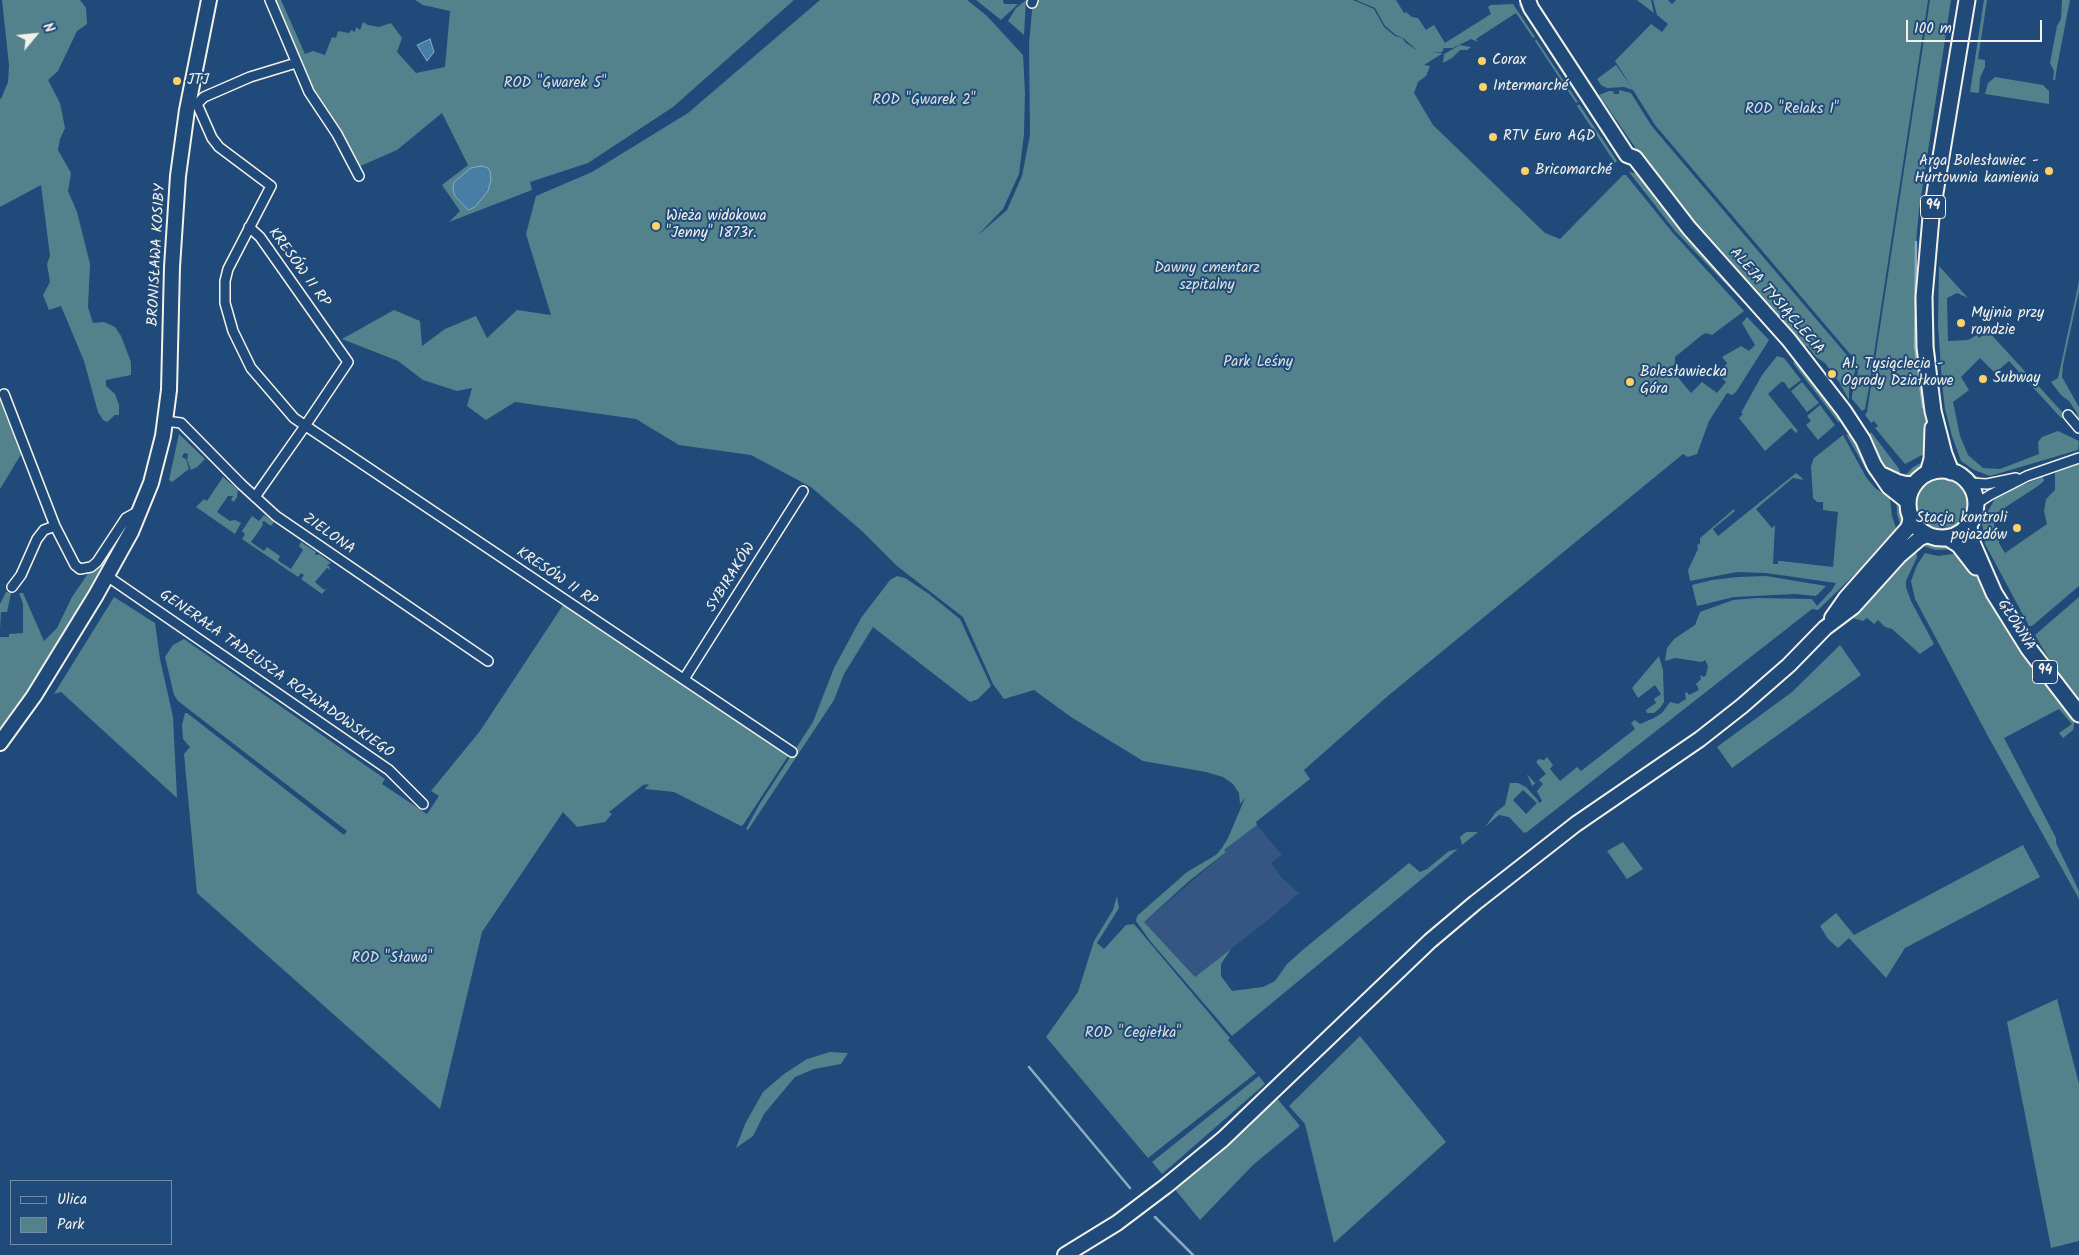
<!DOCTYPE html>
<meta charset="utf-8">
<style>
body{margin:0}
#map{position:relative;width:2079px;height:1255px;overflow:hidden;background:#1f4a7a;font-family:Kalam,sans-serif}
canvas{display:block}
.legend{position:absolute;left:10px;top:1180px;width:162px;height:65px;box-sizing:border-box;background:#1f4a7a;border:1px solid #748da6;margin:0;padding:6px 9px;list-style:none;font-size:15px;color:#f4f1e8}
.legend li{display:flex;align-items:center;gap:10px;height:25px}
.legend b{width:25px;border:1px solid #748da6}
.north{position:absolute;left:10px;top:10px;width:50px;height:50px;-webkit-text-stroke:4px #1f4a7a;paint-order:stroke;rotate:62deg;font-size:14px;font-weight:700;line-height:20px;text-align:center;color:#f4f1e8}
.north::after{content:'';display:block;margin:auto;width:18px;height:22px;background:#f4f1e8;clip-path:polygon(50% 0,100% 100%,50% 72%,0 100%)}
.scale{position:absolute;left:1906px;top:20px;width:136px;height:22px;box-sizing:border-box;border:2px solid #f4f1e8;border-top:0;padding-left:6px;font-size:15px;line-height:18px;white-space:nowrap;color:#f4f1e8;-webkit-text-stroke:4px #1f4a7a;paint-order:stroke}
</style>
<div id="map">
<canvas width="2079" height="1255"></canvas>
<ul class="legend">
<li><b style="height:6px;background:#1f4a7a"></b>Ulica</li>
<li><b style="height:14px;background:#53828c"></b>Park</li>
</ul>
<div class="north">N</div>
<div class="scale">100 m</div>
</div>
<script>
const ctx = document.querySelector('canvas').getContext('2d');
ctx.lineJoin = 'round';
function paint(path, color) {
  ctx.fillStyle = color;
  ctx.fill(path, 'evenodd');
}
function toPath(rows) {
  const path = new Path2D();
  for (const r of rows) {
    if (r.length === 3) {
      path.moveTo(r[0] + r[2], r[1]);
      path.arc(r[0], r[1], r[2], 0, 2 * Math.PI);
      continue;
    }
    path.moveTo(r[0], r[1]);
    for (let i = 2; i < r.length; i += 2) path.lineTo(r[i], r[i + 1]);
  }
  return path;
}
function strokePath(path, color, width, dash) {
  ctx.strokeStyle = color;
  ctx.lineWidth = width;
  ctx.lineCap = dash ? 'butt' : 'round';
  ctx.setLineDash(dash || []);
  ctx.stroke(path);
}
function drawText(font, color, halo, rows, align = 'center') {
  ctx.font = font + ' Kalam,sans-serif';
  ctx.lineWidth = 4;
  ctx.setLineDash([]);
  ctx.textBaseline = 'middle';
  ctx.strokeStyle = halo;
  ctx.fillStyle = color;
  for (const [text, x, y, turn = 0] of rows) {
    ctx.save();
    ctx.translate(x, y);
    ctx.rotate((+turn || 0) * Math.PI / 180);
    ctx.textAlign = isNaN(turn) ? turn : align;
    if (halo) ctx.strokeText(text, 0, 0);
    ctx.fillText(text, 0, 0);
    ctx.restore();
  }
}
const built = toPath([
 [1257,825,1282,855,1271,863,1281,877,1299,893,1268,920,1195,977,1144,922,1226,852,1224,850]
]);
const green = toPath([
 [2,0,80,0,86,8,87,24,77,31,58,71,48,80,60,103,65,128,60,139,58,150,71,173,68,191,77,212,90,264,88,307,93,323,104,322,115,327,121,336,131,362,131,375,106,380,106,386,115,394,119,405,119,415,115,415,107,422,103,420,98,412,84,361,61,306,49,310,43,295,50,282,47,264,50,256,41,185,0,207,0,98,1,99,8,82,9,65],
 [272,0,281,0,305,54,313,51,325,55,332,37,336,38,338,31,349,33,351,30,355,32,356,27,360,30,363,22,368,25,379,27,391,23,402,38,397,52,416,73,445,67,450,11,423,5,415,0,794,0,673,107,588,163,530,182,532,190,449,222,460,211,442,185,468,165,442,113,397,150,356,168,310,91],
 [820,0,967,0,986,15,1023,55,1025,93,1024,134,1019,174,1003,209,977,236,1007,210,1022,176,1030,135,1029,44,1033,0,1353,0,1374,9,1384,27,1395,36,1402,38,1406,43,1418,51,1403,38,1396,35,1385,26,1375,8,1356,0,1396,0,1404,13,1406,12,1412,17,1418,18,1426,30,1434,25,1445,43,1491,14,1488,7,1491,5,1513,4,1535,37,1533,38,1516,13,1476,39,1478,42,1471,39,1453,48,1444,48,1442,52,1431,52,1443,53,1424,65,1430,66,1426,76,1418,82,1414,93,1433,125,1545,233,1560,239,1623,175,1626,175,1673,233,1744,311,1712,335,1706,333,1702,335,1675,357,1675,364,1670,368,1691,393,1702,382,1717,393,1726,382,1719,375,1727,363,1722,357,1741,346,1749,351,1755,345,1742,323,1747,317,1769,340,1736,392,1732,395,1727,393,1709,421,1697,454,1688,457,1683,454,1389,695,1304,770,1310,779,1256,822,1257,825,1224,850,1226,852,1189,881,1144,922,1195,977,1231,949,1221,964,1221,976,1232,991,1263,987,1275,981,1287,964,1305,948,1409,863,1420,872,1427,869,1449,851,1458,849,1232,1036,1151,942,1136,921,1137,916,1187,872,1216,855,1222,848,1228,838,1245,798,1240,804,1239,793,1233,784,1223,777,1206,772,1143,761,1071,717,1034,690,1004,699,993,684,963,617,897,566,863,532,811,487,751,455,679,445,636,419,515,402,486,420,467,406,472,388,457,391,423,380,398,361,342,339,394,310,420,321,422,346,445,329,476,316,487,338,517,310,551,315,526,234,536,196,592,172,688,113],
 [976,0,1003,0,1004,4,1018,4,1001,20],
 [1026,0,1024,35,1008,21,1016,8],
 [1637,0,1651,0,1654,13],
 [1653,0,1668,0,1672,4,1676,0,1928,0,1868,393,1865,409,1862,411,1852,399,1852,395,1858,373,1856,361,1655,125,1633,90,1624,87,1607,88,1601,85,1597,79,1616,65,1633,89,1615,61,1651,24,1662,32,1668,24,1657,15],
 [1930,0,1951,0,1919,210,1916,242,1915,346,1919,385,1923,407,1927,404,1929,430,1926,453,1905,464,1875,428,1878,426,1874,421,1871,423,1865,415,1867,412],
 [1970,0,1974,0,1940,219,1933,291,1936,371,1943,413,1952,450,1946,451,1934,384,1930,294,1940,191],
 [1984,0,1987,0,1978,59,1985,60,1985,67,1980,78,1979,93,1970,92],
 [2062,0,2070,0,2057,67,2055,80,2053,80,2054,71,2050,63,2057,26,2061,19],
 [1518,4,1524,5,1584,96,1581,98,1578,97],
 [1536,39,1578,102,1576,103,1535,41],
 [1460,45,1471,47,1467,50,1460,50,1452,58,1443,63,1444,54],
 [1995,77,2043,85,2049,91,2049,104,1985,94,1988,83],
 [1619,90,1631,93,1651,125,1666,143,1852,361,1855,371,1849,391,1849,400,1839,382,1825,363,1816,357,1807,346,1804,348,1698,228,1650,169,1599,95,1609,91,1613,91,1614,94,1619,94],
 [1588,101,1622,153,1622,162,1583,104],
 [1579,104,1617,161,1615,163,1577,106],
 [1629,172,1638,174,1642,178,1738,292,1744,303,1675,231],
 [1939,266,1968,298,1957,293,1947,298,1948,341,1968,340,1977,335,1979,338,1988,331,2064,414,2064,418,2061,418,2009,361,1995,373,1980,358,1961,377,1969,390,1953,402,1960,436,1968,455,1983,468,2000,469,2039,454,2038,442,2042,437,2058,431,2079,441,2078,450,1990,476,1974,470,1961,461,1952,436,1945,409,1942,383,1938,325],
 [2079,281,2079,291,2063,365,2062,377,2079,407,2079,422,2077,413,2069,401,2061,395,2051,382,2058,378],
 [1777,356,1784,358,1801,380,1789,389,1784,382,1781,382,1768,394,1798,431,1796,433,1791,428,1765,451,1739,418,1743,414,1741,413,1762,375],
 [1797,360,1840,417,1839,423,1793,363],
 [1802,382,1819,403,1807,412,1791,391],
 [4,398,23,451,0,489,0,400],
 [1820,405,1835,425,1818,440,1806,425,1811,421,1807,416],
 [1871,432,1897,466,1900,471,1897,477,1880,463,1868,438],
 [179,434,205,459,197,467,191,470,187,460,188,454,184,453,182,457,186,459,189,469,172,482,169,480],
 [1846,434,1855,437,1890,494,1878,485,1869,475],
 [1843,435,1866,477,1875,488,1890,498,1892,516,1896,528,1857,572,1818,610,1812,609,1527,832,1524,833,1509,817,1499,815,1485,827,1496,812,1505,805,1510,783,1518,783,1526,787,1537,799,1539,803,1542,801,1537,791,1543,784,1539,780,1532,786,1527,774,1535,783,1546,774,1536,762,1539,759,1544,760,1547,757,1553,765,1550,769,1560,781,1577,767,1581,771,1635,729,1631,723,1635,720,1640,724,1654,718,1662,713,1670,702,1678,704,1686,699,1685,693,1687,692,1689,695,1699,690,1697,685,1695,685,1701,679,1700,675,1704,677,1706,675,1708,666,1705,660,1702,662,1675,658,1665,661,1667,648,1674,639,1695,625,1700,612,1733,600,1757,598,1812,599,1817,606,1832,590,1836,583,1766,573,1737,572,1690,581,1688,570,1698,549,1697,545,1700,544,1700,538,1734,509,1735,511,1713,529,1718,536,1796,473,1802,478,1803,480,1793,478,1756,509,1772,528,1775,525,1773,564,1778,564,1778,561,1781,561,1833,567,1838,512,1823,510,1823,502,1817,502,1813,498,1811,466,1814,458],
 [1523,790,1537,803,1526,814,1513,800],
 [1947,457,1954,457,1964,470,1985,480,1971,479,1953,467],
 [1929,459,1924,469,1918,475,1911,479,1902,479,1913,467],
 [2079,463,2079,586,2032,626,2029,626,1985,544,1982,522,1997,495,2043,477,2044,481,2035,488,1998,512,1994,523,1995,533,1998,535,1999,543,2005,553,2047,524,2044,511,2046,499,2055,490,2055,473],
 [1942,503,29],
 [223,477,238,490,237,497,234,502,231,500,233,496,228,496,217,512,230,521,235,520,241,523,235,534,196,507,204,499,207,501],
 [1896,496,1904,505,1906,512,1907,519,1901,527,1897,514],
 [264,515,274,522,271,526,264,521,262,522,263,525,251,542,264,551,267,547,280,556,278,560,280,562,291,569,303,550,299,546,301,542,316,552,315,554,317,555,319,554,331,563,326,566,329,566,330,570,327,568,315,582,324,590,327,588,322,594,301,579,304,575,301,573,298,577,242,539,245,534,242,531,252,516,259,521],
 [1929,540,1947,542,1957,549,1935,550,1918,544],
 [1916,549,1917,557,1906,581,1906,587,1911,601,1934,644,1920,654,1892,629,1885,627,1878,620,1874,624,1867,618,1863,621,1846,616],
 [1925,553,1938,556,1960,553,2075,719,2073,730,2063,738,2059,733,2072,724,2059,709,2004,738,2056,838,2056,843,2079,891,2079,899,1989,738,1915,599,1911,581,1917,565],
 [101,562,107,567,37,679,0,734,0,637,9,637,9,634,23,633,23,604,19,593,23,593,44,641,57,628,72,597,89,572],
 [897,576,905,578,929,594,960,619,991,686,978,699,970,702,873,627,844,674,834,700,748,830,746,829,759,805,813,722,834,668,861,618,890,580],
 [1766,576,1826,586,1816,596,1795,594,1734,597,1697,606,1692,585,1712,580,1738,577],
 [6,592,11,593,7,612,1,612,0,630,0,604],
 [114,597,155,623,160,659,173,717,177,798,61,692,54,694],
 [2079,597,2079,701,2058,675,2035,635],
 [563,605,667,671,790,753,743,825,741,826,674,792,645,789,649,784,643,785,609,812,612,814,605,822,577,827,563,812,482,932,440,1109,197,893,184,754,190,747,183,739,182,725,185,713,187,713,344,835,347,831,178,701,174,695,165,657,173,645,184,639,385,779,382,784,427,814,439,796,431,791,480,731],
 [1840,645,1861,675,1732,768,1717,747,1792,692],
 [1659,656,1663,670,1664,702,1660,708,1654,713,1647,713,1646,710,1656,703,1654,699,1661,694,1655,685,1638,698,1632,688],
 [1466,832,1478,832,1462,845,1460,837],
 [1623,842,1643,869,1627,879,1607,851],
 [2023,845,2040,877,1905,948,1886,978,1849,938,1838,948,1828,939,1820,926,1836,913,1854,935],
 [1117,896,1119,908,1097,943,1104,949,1126,925,1134,924,1219,1025,1230,1038,1228,1040,1256,1073,1148,1158,1046,1037,1078,992,1094,941,1113,910],
 [2057,999,2079,1084,2079,1241,2051,1248,2007,1022],
 [1360,1036,1446,1142,1334,1243,1305,1124,1289,1106],
 [830,1052,848,1053,841,1064,814,1069,795,1077,764,1114,753,1136,736,1148,745,1124,763,1092,784,1074,807,1059],
 [1259,1076,1265,1084,1162,1174,1152,1162],
 [1276,1097,1300,1126,1253,1165,1200,1220,1173,1187]
]);
const water = toPath([
 [430,39,434,52,427,61,417,45,430,39],
 [481,166,488,168,490,171,491,180,488,191,475,207,468,210,455,196,453,189,454,182,471,168,481,166]
]);
const stream = toPath([
 [1916,242,1915,346,1923,407],
 [1029,1067,1130,1188],
 [1155,1217,1193,1255]
]);
const street = toPath([
 [270,0,309,92,337,134,359,176],
 [1032,3,1033,0],
 [197,104,212,138,219,147,271,186,228,269,225,281,225,303,233,331,251,368,294,418,792,752],
 [197,104,204,97,250,77,296,63],
 [249,227,260,237,348,362,305,426,255,497],
 [4,394,55,526,75,565,80,569,91,567,97,562,126,518,139,511],
 [2068,415,2079,428],
 [165,421,181,423,241,484,276,516,488,661],
 [1969,483,1987,484,2016,478],
 [1976,504,1990,495,2027,476,2079,458],
 [107,576,389,770,423,804],
 [12,587,21,575,37,539,44,530,55,526],
 [684,679,803,491]
]);
const secondary = toPath([
 [1528,0,1531,8,1627,155,1635,158,1689,228,1789,340,1844,411,1863,440,1874,465,1889,487,1908,502],
 [1883,475,1898,482,1906,484,1915,484],
 [1832,618,1846,598,1908,528,1911,519],
 [0,743,34,696,96,595,131,532,151,483,163,436,169,390,172,267,178,176,187,110,209,0],
 [1065,1255,1117,1223,1166,1186,1223,1139,1430,941,1475,903,1576,824,1700,739,1742,706,1789,665,1825,628,1853,607,1899,556,1920,538,1927,535]
]);
const primary = toPath([
 [1942,504,34],
 [1951,472,1944,454,1933,411,1925,347,1924,297,1931,217,1967,0],
 [1928,473,1932,459,1933,428],
 [1969,524,1970,538,1994,593,2029,649,2079,714],
 [1948,538,1959,545,1976,567]
]);
const markers = [
 [1482,61,5,"#ffd166"],
 [177,81,5,"#ffd166"],
 [1483,87,5,"#ffd166"],
 [1493,137,5,"#ffd166"],
 [1525,171,5,"#ffd166"],
 [2049,171,5,"#ffd166"],
 [656,226,5,"#ffd166"],
 [1961,323,5,"#ffd166"],
 [1832,374,5,"#ffd166"],
 [1983,379,5,"#ffd166"],
 [1630,382,5,"#ffd166"],
 [2017,528,5,"#ffd166"]
];
const shields = [
 [1933,207,25],
 [2045,672,25]
];
const shieldNames = [
 ["94",1933,207],
 ["94",2045,672]
];
const poiNames = [
 ["Corax",1492,61],
 ["JTJ",187,81],
 ["Intermarché",1493,87],
 ["RTV Euro AGD",1503,137],
 ["Arga Bolesławiec -",2039,162,"right"],
 ["Hurtownia kamienia",2039,179,"right"],
 ["Bricomarché",1535,171],
 ["Wieża widokowa",666,217],
 ["\"Jenny\" 1873r.",666,234],
 ["Myjnia przy",1971,314],
 ["rondzie",1971,331],
 ["Al. Tysiąclecia -",1842,365],
 ["Ogrody Działkowe",1842,382],
 ["Bolesławiecka",1640,373],
 ["Góra",1640,390],
 ["Subway",1993,379],
 ["Stacja kontroli",2007,519,"right"],
 ["pojazdów",2007,536,"right"]
];
const parkNames = [
 ["ROD \"Gwarek 5\"",555,84],
 ["ROD \"Gwarek 2\"",924,101],
 ["ROD \"Relaks 1\"",1792,110],
 ["Dawny cmentarz",1207,269],
 ["szpitalny",1207,286],
 ["Park Leśny",1258,363],
 ["ROD \"Sława\"",392,959],
 ["ROD \"Cegiełka\"",1133,1034]
];
const streetNames = [
 ["BRONISŁAWA KOSIBY",158,255,-87],
 ["KRESÓW II RP",298,268,54],
 ["ALEJA TYSIĄCLECIA",1776,302,49],
 ["ZIELONA",328,535,35],
 ["KRESÓW II RP",556,578,34],
 ["SYBIRAKÓW",732,578,-58],
 ["GŁÓWNA",2015,626,58],
 ["GENERAŁA TADEUSZA ROZWADOWSKIEGO",276,675,35]
];
paint(built, '#355583');
paint(green, '#53828c');
paint(water, '#487da5');
strokePath(water, '#8dabc0', 1);
strokePath(stream, '#8dabc0', 2.5);
strokePath(street, '#f4f1e8', 12);
strokePath(secondary, '#f4f1e8', 18);
strokePath(primary, '#f4f1e8', 19);
strokePath(street, '#1f4a7a', 9);
strokePath(secondary, '#1f4a7a', 14);
strokePath(primary, '#1f4a7a', 15);
for (const [x, y, r, color] of markers) {
  const dot = new Path2D();
  dot.arc(x, y, r, 0, 2 * Math.PI);
  ctx.fillStyle = color;
  ctx.fill(dot);
  strokePath(dot, '#1f4a7a', 2);
}
for (const [x, y, w] of shields) {
  const box = new Path2D();
  box.roundRect(x - w / 2, y - 11.5, w, 23, 4);
  ctx.fillStyle = '#1f4a7a';
  ctx.fill(box);
  strokePath(box, '#f4f1e8', 1);
}
drawText('bold 14px', '#f4f1e8', null, shieldNames);
drawText('15px', '#f4f1e8', '#1f4a7a', poiNames, 'left');
drawText('15px', '#dce0da', '#1f4a7a', parkNames);
drawText('15px', '#f4f1e8', '#1f4a7a', streetNames);
</script>
